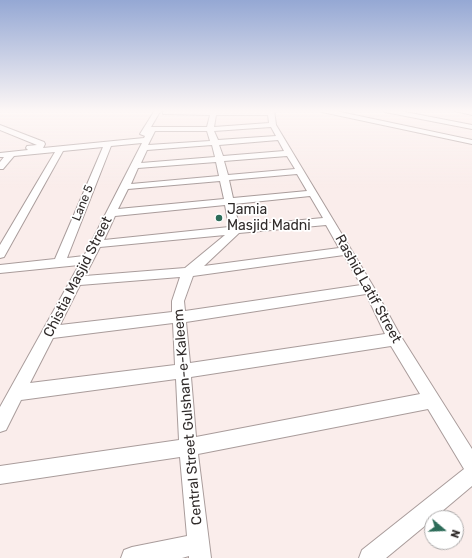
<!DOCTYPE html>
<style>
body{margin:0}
#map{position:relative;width:472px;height:558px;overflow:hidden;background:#faedeb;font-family:Rubik,sans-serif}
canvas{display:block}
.north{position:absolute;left:424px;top:510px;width:40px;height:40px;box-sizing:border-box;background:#fff;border:1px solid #acaaaa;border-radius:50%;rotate:109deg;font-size:11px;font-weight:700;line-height:16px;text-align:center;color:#302b2a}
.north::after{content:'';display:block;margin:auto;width:14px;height:18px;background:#2d6c59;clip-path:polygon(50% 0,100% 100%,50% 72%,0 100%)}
</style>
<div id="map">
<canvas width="472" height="558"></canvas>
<div class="north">N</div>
</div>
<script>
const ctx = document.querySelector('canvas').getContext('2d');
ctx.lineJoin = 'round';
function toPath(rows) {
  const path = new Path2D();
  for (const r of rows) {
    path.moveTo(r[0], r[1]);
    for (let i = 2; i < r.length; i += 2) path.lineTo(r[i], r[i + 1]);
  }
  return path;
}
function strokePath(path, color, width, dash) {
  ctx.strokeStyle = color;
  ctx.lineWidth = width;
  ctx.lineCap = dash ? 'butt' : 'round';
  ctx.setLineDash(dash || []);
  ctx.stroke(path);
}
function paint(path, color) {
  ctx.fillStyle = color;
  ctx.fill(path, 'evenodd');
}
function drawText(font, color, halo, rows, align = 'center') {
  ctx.font = font + ' Rubik,sans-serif';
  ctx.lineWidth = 3.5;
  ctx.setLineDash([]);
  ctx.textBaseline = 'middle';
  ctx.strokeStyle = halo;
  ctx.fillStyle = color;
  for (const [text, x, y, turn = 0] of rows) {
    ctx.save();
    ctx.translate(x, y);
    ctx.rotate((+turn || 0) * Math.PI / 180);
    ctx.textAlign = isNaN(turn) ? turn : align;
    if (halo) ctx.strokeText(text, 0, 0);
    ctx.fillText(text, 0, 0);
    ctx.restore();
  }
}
const minor = toPath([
 [155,110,161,110,151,127,207,127,210,115,163,114,163,112,165,111,274,110,276,125,373,286,400,335,472,449,472,486,434,518,432,518,432,520,386,558,359,558,362,550,464,469,428,409,198,454,211,558,189,558,189,556,182,558,121,558,124,550,132,547,187,536,180,457,0,484,0,466,179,440,176,379,21,400,6,430,0,432,0,407,79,265,0,273,0,265,55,259,103,147,63,151,4,257,0,258,0,245,55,152,14,156,3,169,0,169,0,162,4,157,0,157,0,153,28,150,26,148,27,146,37,145,0,130,0,125,44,142,45,144,43,148,144,138,145,136,140,134,155,110],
 [216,115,268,115,269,123,214,127,216,115],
 [271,127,276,136,218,140,214,131,271,127],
 [155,131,207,131,210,141,148,145,155,131],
 [278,140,284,151,223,156,219,145,278,140],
 [142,143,84,256,67,258,111,146,142,143],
 [212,145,215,157,141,163,147,150,212,145],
 [287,156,295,169,228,175,224,161,287,156],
 [216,162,219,176,131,184,138,168,216,162],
 [297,174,307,191,233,198,229,180,297,174],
 [220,181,224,199,118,209,128,189,220,181],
 [310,196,323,218,239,226,234,204,310,196],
 [225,205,229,227,104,240,115,216,225,205],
 [326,225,339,248,204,266,239,233,326,225],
 [225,235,185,268,85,276,100,247,225,235],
 [344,255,361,285,185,311,184,301,193,276,344,255],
 [180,277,172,301,172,312,60,325,80,285,180,277],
 [366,294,385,334,190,363,186,322,366,294],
 [173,323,175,365,30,383,53,338,173,323],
 [391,346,420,394,196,437,191,377,391,346],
 [319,110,331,110,472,140,472,144,322,112,319,110],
 [382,110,395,110,472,125,472,129,385,112,382,110],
 [454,110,472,111,472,115,455,111,454,110]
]);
const markers = [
 [219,218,4,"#2d6c59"]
];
const farStreetnames = [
 ["Lane 5",83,203,-68]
];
const poiNames = [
 ["Jamia",227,210],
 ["Masjid Madni",227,226]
];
const streetNames = [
 ["Chistia Masjid Street",78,277,-63],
 ["Rashid Latif Street",368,289,61],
 ["Central Street Gulshan-e-Kaleem",188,417,-95]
];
strokePath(minor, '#a99c9b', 2);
paint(minor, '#fff');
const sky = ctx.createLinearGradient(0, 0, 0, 188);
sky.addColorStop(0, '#95a8d4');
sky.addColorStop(0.59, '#fdf7f6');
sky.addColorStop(1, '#fdf7f600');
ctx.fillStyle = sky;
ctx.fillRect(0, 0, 472, 188);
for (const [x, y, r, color] of markers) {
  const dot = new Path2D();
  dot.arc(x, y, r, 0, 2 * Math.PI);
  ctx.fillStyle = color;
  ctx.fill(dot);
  strokePath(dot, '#fff', 1.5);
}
drawText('12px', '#302b2a', '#fff', farStreetnames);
drawText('14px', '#302b2a', '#fff', poiNames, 'left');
drawText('14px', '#302b2a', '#fff', streetNames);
</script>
